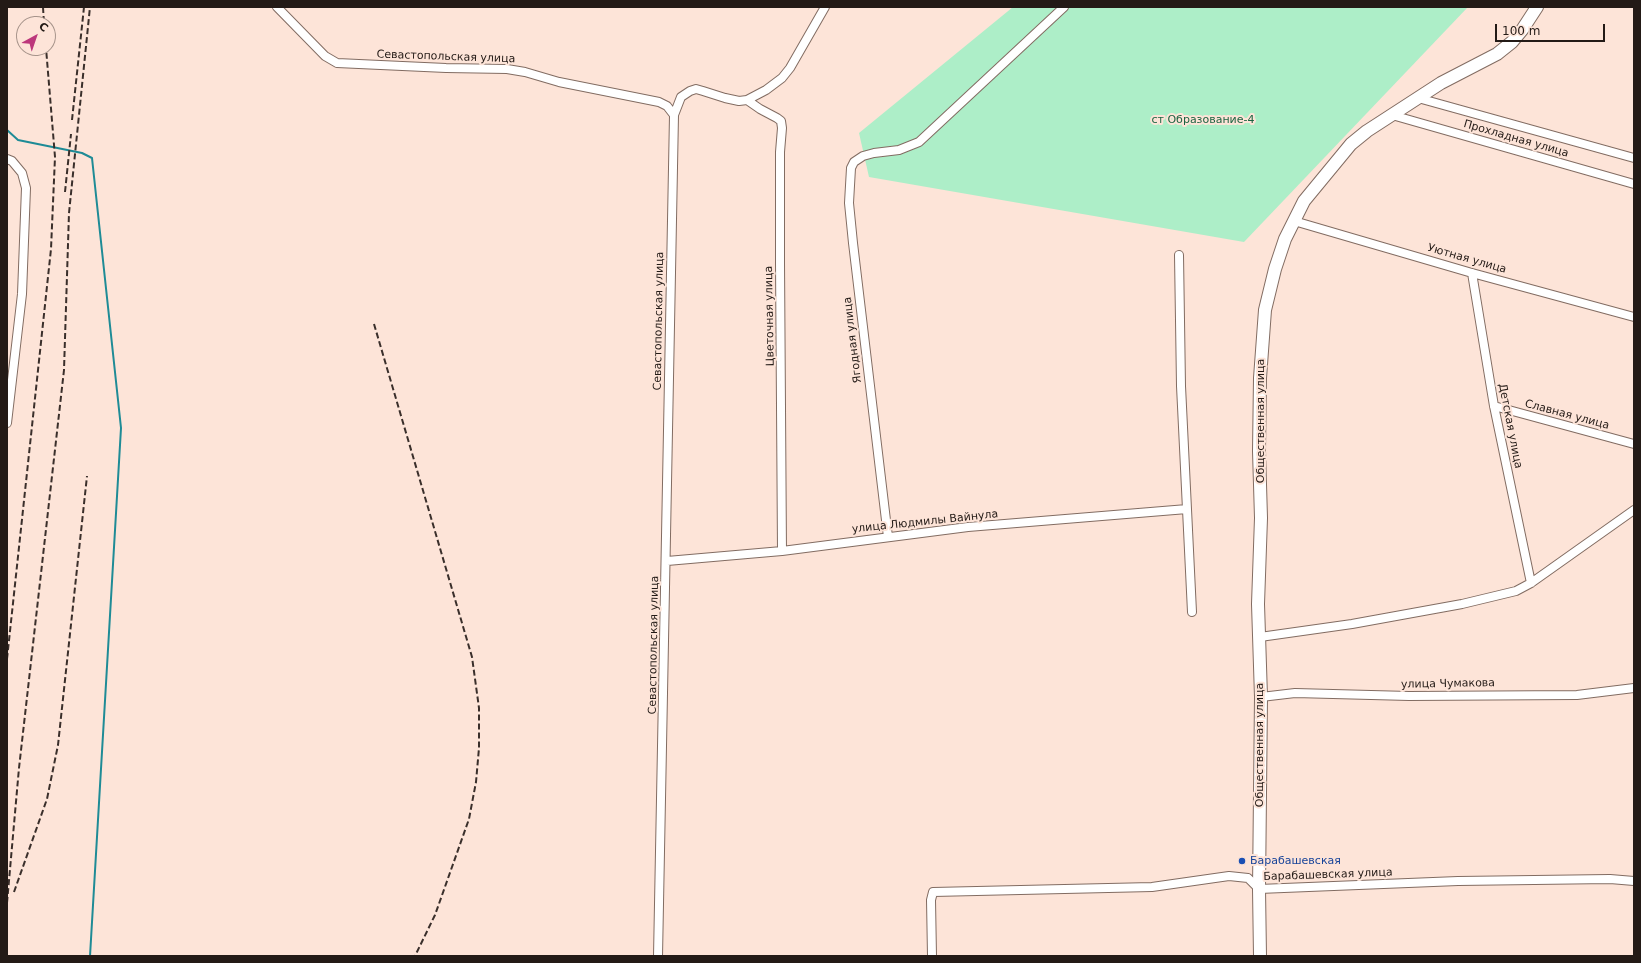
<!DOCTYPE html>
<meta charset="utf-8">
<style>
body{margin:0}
#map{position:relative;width:1641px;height:963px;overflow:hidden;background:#fde4d8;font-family:"DejaVu Sans",sans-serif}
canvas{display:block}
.frame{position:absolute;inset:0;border:8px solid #231a16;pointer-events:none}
.north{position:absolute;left:16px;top:16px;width:40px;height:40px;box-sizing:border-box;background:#fde4d8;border:1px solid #a6938a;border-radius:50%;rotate:40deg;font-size:11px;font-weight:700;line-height:16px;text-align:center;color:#231a16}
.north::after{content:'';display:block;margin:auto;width:14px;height:18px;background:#bc377b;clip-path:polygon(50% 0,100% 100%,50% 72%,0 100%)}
.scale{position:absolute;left:1495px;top:24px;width:110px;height:18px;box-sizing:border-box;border:2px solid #231a16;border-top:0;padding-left:5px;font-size:12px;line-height:14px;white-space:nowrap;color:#231a16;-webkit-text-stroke:3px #fde4d8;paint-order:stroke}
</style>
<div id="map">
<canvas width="1641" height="963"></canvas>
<div class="frame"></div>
<div class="north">С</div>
<div class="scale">100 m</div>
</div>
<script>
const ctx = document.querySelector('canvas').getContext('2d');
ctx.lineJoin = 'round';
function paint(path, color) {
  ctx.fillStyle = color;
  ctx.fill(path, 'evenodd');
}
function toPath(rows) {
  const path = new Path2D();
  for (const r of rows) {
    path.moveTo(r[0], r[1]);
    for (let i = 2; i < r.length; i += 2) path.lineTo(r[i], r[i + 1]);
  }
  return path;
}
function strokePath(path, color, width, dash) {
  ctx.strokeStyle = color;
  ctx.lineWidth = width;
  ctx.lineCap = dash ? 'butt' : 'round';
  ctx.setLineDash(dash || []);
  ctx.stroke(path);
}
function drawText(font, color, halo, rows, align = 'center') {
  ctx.font = font + ' "DejaVu Sans",sans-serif';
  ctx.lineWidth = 4;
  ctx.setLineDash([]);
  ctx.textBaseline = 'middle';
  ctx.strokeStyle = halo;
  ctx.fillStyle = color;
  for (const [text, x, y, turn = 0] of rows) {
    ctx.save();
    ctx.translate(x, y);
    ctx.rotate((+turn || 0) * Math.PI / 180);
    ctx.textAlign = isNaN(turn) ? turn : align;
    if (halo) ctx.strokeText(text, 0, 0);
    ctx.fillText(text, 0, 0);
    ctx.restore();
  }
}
const green = toPath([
 [1013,7,1468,7,1244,242,869,177,859,133]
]);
const stream = toPath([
 [7,130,18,140,82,153,92,158,121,428,90,956]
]);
const minor = toPath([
 [277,7,325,56,337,63,446,68,507,69,525,72,559,82,659,102,667,106,674,115,658,956],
 [1418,98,1634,158],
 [747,100,760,109,777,118,781,121,782,128,780,152,780,263,782,551],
 [674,115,681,97,690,91,696,89,703,91,725,98,739,101,747,100,766,90,782,78,790,68,825,7],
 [1392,115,1634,184],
 [7,159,12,161,22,173,26,188,22,294,7,423],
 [1294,221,1472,273,1634,317],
 [1179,255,1181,386,1192,612],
 [1472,273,1494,406,1531,583],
 [1494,406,1634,444],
 [888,537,853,243,849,203,851,168,854,162,863,156,874,153,899,150,919,142,1064,7],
 [667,561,782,551,968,527,1187,509],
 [1260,637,1352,624,1462,604,1516,591,1531,583,1634,510],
 [1261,697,1295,693,1409,696,1577,695,1634,688],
 [932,956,931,900,933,892,1152,887,1229,876,1248,878,1259,889,1458,881,1610,879,1634,881]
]);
const secondary = toPath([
 [1260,956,1259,889,1261,697,1258,604,1261,518,1259,451,1260,378,1265,310,1275,269,1285,239,1304,201,1351,144,1367,131,1441,83,1497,54,1512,42,1522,30,1537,7]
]);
const rail = toPath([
 [43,7,44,24],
 [72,120,84,7],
 [65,192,71,134],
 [374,324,472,657,479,708,479,748,476,782,469,819,435,915,415,956],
 [7,659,51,249,55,157,46,48],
 [14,892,47,799,58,745,87,476],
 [7,903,19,768,64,370,69,213,90,7]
]);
const markers = [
 [1242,861,4,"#1a4fb4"]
];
const streetNames = [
 ["Севастопольская улица",446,57,2],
 ["Прохладная улица",1516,139,16],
 ["Уютная улица",1467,259,16],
 ["Цветочная улица",770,316,-91],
 ["Севастопольская улица",659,321,-89],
 ["Ягодная улица",853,340,-97],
 ["Славная улица",1567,415,15],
 ["Общественная улица",1261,421,-90],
 ["Детская улица",1510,426,79],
 ["улица Людмилы Вайнула",925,522,-6],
 ["Севастопольская улица",654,645,-89],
 ["улица Чумакова",1448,684,-1],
 ["Общественная улица",1260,745,-90],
 ["Барабашевская улица",1328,875,-2]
];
const parkNames = [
 ["ст Образование-4",1203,120]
];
const transitNames = [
 ["Барабашевская",1250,861]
];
paint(green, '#adeec8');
strokePath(stream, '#1e8b96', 2);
strokePath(minor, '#826c62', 10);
strokePath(secondary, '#826c62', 14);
strokePath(minor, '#fff', 8);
strokePath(secondary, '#fff', 12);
strokePath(rail, '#3a2f2b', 2, [6, 3]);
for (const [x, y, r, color] of markers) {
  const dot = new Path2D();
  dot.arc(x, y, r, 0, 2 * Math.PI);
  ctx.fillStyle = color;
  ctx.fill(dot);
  strokePath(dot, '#fde4d8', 1.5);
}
drawText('11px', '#231a16', '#fde4d8', streetNames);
drawText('11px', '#1c6341', '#fde4d8', parkNames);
drawText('11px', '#164399', '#fde4d8', transitNames, 'left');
</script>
